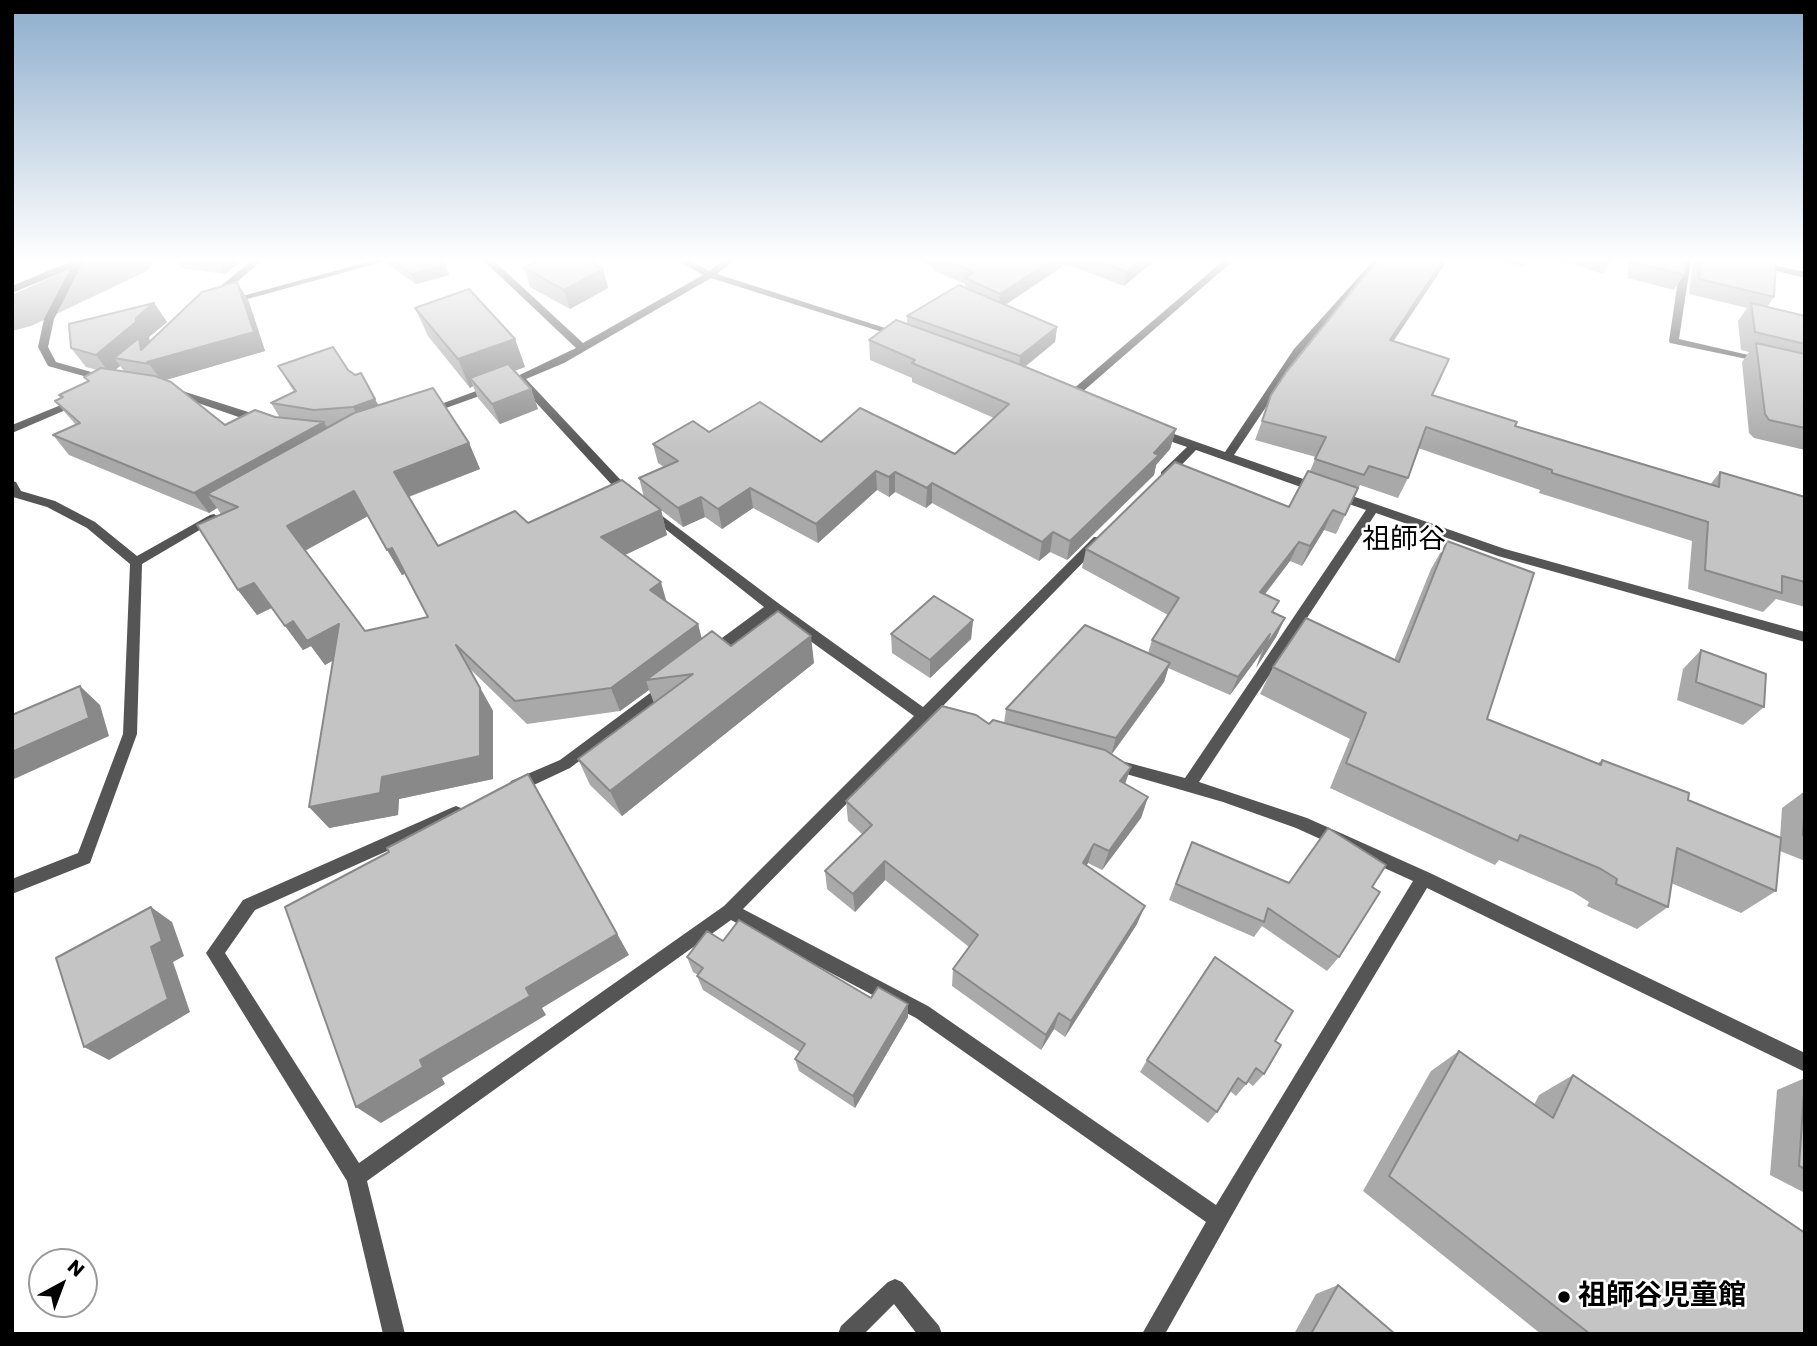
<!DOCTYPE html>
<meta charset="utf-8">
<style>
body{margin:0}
#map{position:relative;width:1817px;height:1346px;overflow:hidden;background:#fff;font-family:Poppins,sans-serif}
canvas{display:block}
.frame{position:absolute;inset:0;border:14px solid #000;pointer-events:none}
.north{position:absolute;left:28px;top:1248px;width:70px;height:70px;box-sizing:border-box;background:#fff;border:2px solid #999;border-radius:50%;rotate:41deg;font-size:19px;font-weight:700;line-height:28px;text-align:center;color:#000}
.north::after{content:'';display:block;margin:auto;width:24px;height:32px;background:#000;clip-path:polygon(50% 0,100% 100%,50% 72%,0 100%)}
</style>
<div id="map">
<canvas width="1817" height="1346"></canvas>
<div class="frame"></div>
<div class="north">N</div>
</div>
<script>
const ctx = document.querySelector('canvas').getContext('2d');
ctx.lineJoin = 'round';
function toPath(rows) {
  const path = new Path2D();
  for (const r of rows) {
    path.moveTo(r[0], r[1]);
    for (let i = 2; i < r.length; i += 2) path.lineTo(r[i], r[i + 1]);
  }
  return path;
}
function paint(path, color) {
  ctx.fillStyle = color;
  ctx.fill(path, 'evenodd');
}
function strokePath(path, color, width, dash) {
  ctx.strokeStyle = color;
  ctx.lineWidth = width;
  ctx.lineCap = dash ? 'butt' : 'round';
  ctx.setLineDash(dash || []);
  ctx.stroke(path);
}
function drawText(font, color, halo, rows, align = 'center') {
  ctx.font = font + ' Poppins,"Noto Sans JP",sans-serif';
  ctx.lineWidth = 5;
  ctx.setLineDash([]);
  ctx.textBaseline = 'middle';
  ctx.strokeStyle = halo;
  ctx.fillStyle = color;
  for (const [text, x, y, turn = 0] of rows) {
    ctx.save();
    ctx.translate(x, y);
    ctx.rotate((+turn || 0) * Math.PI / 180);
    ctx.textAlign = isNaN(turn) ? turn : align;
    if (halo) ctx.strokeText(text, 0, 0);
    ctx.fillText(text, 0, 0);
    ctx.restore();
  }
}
const river = toPath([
 [89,260,154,260,147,271,31,326,12,331,12,295,89,260]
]);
const street = toPath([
 [74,260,84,260,54,319,48,347,56,362,109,377,109,381,105,382,48,366,38,347,44,319,70,269,12,293,12,286,74,260],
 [252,260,263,260,216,299,210,299,210,295,252,260],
 [375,260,390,260,229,304,224,301,375,260],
 [483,260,493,260,583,343,703,275,677,260,689,260,709,271,723,260,734,260,717,274,907,335,906,337,898,337,711,278,564,363,526,379,631,491,633,494,631,497,627,498,623,497,517,382,510,382,509,380,576,348,483,260],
 [1224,260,1234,260,1073,400,1065,400,1065,396,1224,260],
 [1374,260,1384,260,1302,353,1234,455,1505,549,1805,632,1805,642,1498,556,1376,513,1199,782,1307,818,1430,873,1805,1053,1805,1072,1427,888,1254,1176,1165,1334,1142,1334,1206,1222,916,1018,731,920,367,1181,405,1334,383,1334,347,1181,206,953,243,900,451,808,456,806,461,808,464,813,461,818,255,910,225,953,359,1163,724,906,914,716,773,614,717,657,707,657,705,653,707,649,764,607,645,513,643,510,649,506,778,603,923,707,1094,537,1102,537,1104,540,1102,543,937,712,954,717,956,721,954,725,949,727,928,721,743,909,928,1006,1216,1205,1413,881,1296,828,1223,802,1109,769,1106,765,1109,761,1114,759,1185,778,1366,510,1196,450,1169,478,1161,478,1161,472,1187,447,1152,435,1150,432,1152,429,1160,429,1225,452,1294,349,1374,260],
 [1681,260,1691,260,1679,339,1766,359,1766,363,1670,343,1669,341,1681,260],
 [1733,260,1750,260,1805,272,1805,278,1733,260],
 [495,384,499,385,499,389,432,413,428,414,422,411,495,384],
 [170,387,267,418,269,421,267,424,259,424,166,392,166,388,170,387],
 [78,398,84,401,82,403,12,433,12,425,78,398],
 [12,481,16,482,21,491,55,501,95,522,137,556,210,515,214,514,220,518,142,564,137,734,90,863,12,894,12,879,78,853,123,734,130,564,87,528,47,507,13,497,12,481],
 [665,682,670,684,672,688,670,692,570,768,521,791,516,793,511,791,508,786,511,781,560,760,665,682],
 [895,1279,902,1282,939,1326,942,1334,917,1334,894,1304,864,1334,838,1334,841,1326,888,1282,895,1279]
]);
const wall = toPath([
 [176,260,242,260,225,274,181,268],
 [386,260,440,260,445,265,449,275,416,284,388,265],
 [917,260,1155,260,1124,286,1066,264,1005,305,1057,327,1055,342,1025,367,1176,429,1170,449,1156,465,1154,475,1067,560,1050,552,1039,561,932,503,926,508,895,492,889,497,877,490,818,543,753,508,722,529,705,517,683,527,661,510,667,535,625,555,667,603,698,624,702,639,814,663,622,816,590,785,578,759,654,703,649,690,620,711,527,724,470,669,493,711,493,779,399,799,398,815,329,828,333,660,325,665,311,646,303,650,272,608,257,615,238,590,221,514,217,508,209,513,69,455,53,435,76,425,55,401,62,398,59,395,88,381,84,377,97,370,86,367,71,348,154,303,167,322,149,337,150,342,237,282,249,302,265,351,166,380,225,425,275,417,280,418,271,403,294,392,278,366,348,370,379,405,469,443,480,469,409,497,438,546,528,523,644,497,639,478,664,467,658,463,653,444,709,432,955,454,994,418,912,382,912,378,870,360,869,340,907,324,907,316,965,287,965,284,934,271,934,267],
 [120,366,124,371,115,370],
 [368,516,402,575,405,574,428,617,365,631,305,551],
 [1380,260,1446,260,1443,267,1393,341,1432,395,1515,426,1710,485,1720,472,1805,497,1805,607,1776,599,1763,612,1688,589,1692,541,1539,493,1540,490,1418,448,1408,478,1398,498,1360,485,1336,534,1324,530,1302,566,1290,561,1265,594,1274,613,1285,618,1276,637,1256,668,1261,653,1230,695,1168,668,1164,682,1112,754,1125,784,1148,797,1141,818,1102,870,1088,863,1086,866,1137,924,1065,1037,1054,1029,1041,1050,952,986,953,969,969,947,885,880,855,912,827,889,825,871,862,834,848,821,846,801,989,724,1004,723,1006,709,1148,653,1152,640,1168,615,1082,568,1086,549,1289,507,1310,471,1316,457,1255,440,1262,421],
 [1501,260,1530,260,1523,267],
 [1558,260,1611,260,1603,274],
 [1628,260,1686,260,1684,275,1674,290,1628,278],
 [1693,260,1776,260,1774,297,1767,307,1805,316,1805,450,1754,438,1749,433,1742,362,1749,352,1741,350,1738,321,1747,308,1689,294],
 [524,268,603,269,608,288,570,309,530,287],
 [415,308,515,339,525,367,514,371,531,389,538,409,500,424,478,398,473,386,470,388,428,336],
 [1447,541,1487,719,1598,763,1602,760,1688,800,1780,838,1782,808,1805,791,1805,861,1780,851,1776,891,1741,913,1671,883,1668,907,1637,929,1587,906,1589,902,1573,892,1499,860,1495,865,1330,788,1350,739,1260,694,1273,667,1394,660,1431,569],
 [973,620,971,639,930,678,892,653,891,634],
 [1701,650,1764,707,1743,725,1677,700,1683,669],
 [1192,842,1289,883,1372,887,1339,957,1327,971,1262,926,1254,937,1169,900,1185,858],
 [723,941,871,998,908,1017,855,1108,799,1071,795,1059,800,1052,703,990,697,976,698,975,693,972,687,957],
 [1275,1041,1264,1074,1253,1086,1248,1082,1236,1096,1230,1091,1217,1112,1208,1123,1140,1072,1147,1060],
 [1459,1051,1534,1105,1539,1095,1573,1075,1805,1334,1541,1334,1363,1191,1431,1071],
 [1805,1078,1805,1193,1770,1175,1777,1090],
 [1338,1285,1395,1334,1294,1334,1316,1294]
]);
const shadedWall = toPath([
 [216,260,242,260,225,274],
 [1052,260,1066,260,1066,264,999,309,1000,294],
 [1141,260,1155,260,1124,286,1127,272],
 [1443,260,1446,260,1443,267,1381,360,1390,340],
 [445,265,449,275,416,284,412,274],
 [603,269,608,288,570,309,564,290],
 [237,282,249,302,265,351,162,381,149,364,114,358,120,366,110,374,96,355,136,318,154,303,167,322,149,337,150,342],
 [1057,327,1055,342,1019,371,1020,356],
 [515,339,525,367,476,385,470,378,473,386,470,388,458,359],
 [531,389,538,409,500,424,492,404],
 [375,399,385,418,363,426,353,407],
 [324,422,335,442,207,494,217,508,209,513,194,493],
 [1176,429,1170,449,1156,465,1154,475,1067,560,1070,541],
 [469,443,480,469,407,497,394,472],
 [876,471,877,490,818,543,816,524],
 [895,472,895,492,889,497,889,477],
 [932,483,932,503,926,508,927,488],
 [750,488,753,508,722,529,718,509],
 [354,491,368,516,304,551,287,526],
 [701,497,705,517,683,527,678,508],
 [661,510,667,535,610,562,601,537],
 [1333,510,1324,530,1302,566,1310,546],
 [1053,532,1050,552,1039,561,1042,542],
 [1299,542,1290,561,1252,611,1260,592],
 [392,548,406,573,402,575,387,550],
 [661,582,668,607,650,590],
 [254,583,273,607,257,615,238,590],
 [1285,618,1276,637,1256,668,1264,649],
 [973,620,971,639,930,678,930,660],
 [293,621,339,624,356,648,325,665,311,646,303,650,285,626],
 [698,624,704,649,646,680,649,690,620,711,611,688],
 [1270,634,1261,653,1230,695,1238,677],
 [811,636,814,663,622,816,610,791],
 [1170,663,1164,682,1111,755,1116,738],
 [80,686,100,705,109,736,12,780,12,752],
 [480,688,493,711,493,779,399,799,398,815,329,828,309,807,382,777],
 [1131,767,1124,787,1120,781],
 [528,774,629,955,542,1008,546,1015,442,1078,445,1084,381,1123,356,1107,420,1060,526,988],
 [1148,797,1141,818,1102,870,1109,851],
 [1094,844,1088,863,1077,882,1083,863],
 [885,861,885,880,855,912,853,894],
 [1145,906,1137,924,1065,1037,1071,1021],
 [151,907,172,922,184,956,173,962,190,1012,109,1060,84,1047,151,947],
 [908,1004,908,1017,855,1108,853,1096],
 [1059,1013,1054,1029,1041,1050,1046,1035]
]);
const building = toPath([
 [391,260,440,260,445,265,412,274,391,260],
 [540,260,585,260,603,269,564,290,524,268,540,260],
 [942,260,1052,260,1000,294,965,278,974,272,942,260],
 [1096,260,1141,260,1127,272,1096,260],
 [1380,260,1443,260,1390,340,1449,359,1432,395,1517,422,1515,426,1719,487,1720,472,1805,497,1805,582,1782,576,1782,593,1705,570,1708,522,1552,473,1552,470,1426,427,1408,478,1369,466,1364,475,1315,459,1326,437,1262,421,1271,395,1287,371,1363,277,1380,260],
 [1637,260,1686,260,1684,275,1637,263,1637,260],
 [1701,260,1776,260,1774,297,1699,279,1701,260],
 [237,282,254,332,147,362,149,364,114,358,139,338,141,350,202,292,237,282],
 [959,285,1057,327,1020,356,907,316,959,285],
 [469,289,515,339,458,359,415,308,469,289],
 [154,303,136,318,136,322,96,355,71,348,69,324,154,303],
 [1751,303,1805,316,1805,344,1755,332,1751,303],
 [896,320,1016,363,1176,429,1154,453,1159,455,1070,541,1053,532,1042,542,932,483,927,488,895,472,889,477,876,471,816,524,750,488,718,509,701,497,678,508,639,478,678,461,653,444,693,421,709,432,760,402,821,442,860,408,955,454,1009,404,912,363,915,360,869,340,896,320],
 [1756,343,1805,354,1805,428,1769,420,1765,414,1756,343],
 [333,347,348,370,355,375,361,373,375,399,353,407,314,410,271,403,296,391,278,366,333,347],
 [508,364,531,389,492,404,470,378,508,364],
 [101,368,155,376,171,382,225,425,255,410,275,417,324,422,194,493,53,435,80,423,55,401,63,397,59,395,89,381,84,377,101,368],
 [433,388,469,443,394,472,438,546,515,511,528,523,622,480,661,510,601,537,661,582,650,590,698,624,611,688,515,701,456,645,480,688,480,756,382,777,380,793,309,807,339,624,307,641,293,621,285,626,254,583,238,590,197,525,238,507,207,494,354,413,433,388],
 [354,491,387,550,392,548,428,617,365,631,287,526,354,491],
 [1175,462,1289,507,1308,471,1358,488,1345,515,1333,510,1310,546,1299,542,1260,592,1279,601,1272,612,1285,618,1264,649,1270,634,1238,677,1152,640,1179,598,1086,549,1175,462],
 [1447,541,1534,573,1487,719,1601,765,1602,760,1689,793,1688,800,1781,838,1776,891,1677,848,1668,907,1616,884,1617,879,1601,869,1520,835,1518,841,1346,763,1366,713,1273,667,1306,618,1399,662,1447,541],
 [934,596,973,620,930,660,891,634,934,596],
 [778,611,811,636,610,791,578,759,693,674,646,680,712,631,731,646,778,611],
 [1085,625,1170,663,1116,738,1006,709,1085,625],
 [1701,650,1766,674,1764,707,1696,682,1701,650],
 [80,686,89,718,12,752,12,715,80,686],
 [942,706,976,715,989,724,993,720,1105,750,1131,767,1120,781,1148,797,1109,851,1094,844,1083,863,1145,906,1071,1021,1059,1013,1046,1035,953,969,978,935,885,861,853,894,825,871,872,825,846,801,942,706],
 [528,774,617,934,526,988,530,996,420,1060,423,1067,356,1107,285,907,389,852,387,848,528,774],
 [1805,801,1805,835,1803,835,1805,801],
 [1328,828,1386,865,1372,887,1380,892,1339,957,1268,908,1264,922,1176,884,1192,842,1289,883,1328,828],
 [151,907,162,941,151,947,168,999,84,1047,56,958,151,907],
 [739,920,871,998,878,987,908,1004,853,1096,795,1059,805,1044,697,976,703,968,687,957,707,931,723,941,739,920],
 [1215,957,1293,1011,1275,1041,1281,1045,1264,1074,1256,1068,1246,1084,1238,1078,1217,1112,1147,1060,1215,957],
 [1459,1051,1553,1118,1573,1075,1805,1233,1805,1334,1590,1334,1389,1176,1459,1051],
 [1805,1078,1805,1169,1799,1166,1805,1078],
 [1338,1285,1395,1334,1311,1334,1338,1285]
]);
const markers = [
 [1564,1297,7,"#000"]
];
const quarterNames = [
 ["祖師谷",1404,541]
];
const nearPoinames = [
 ["祖師谷児童館",1578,1297]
];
paint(river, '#a3a3a3');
paint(street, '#555');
paint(wall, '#a9a9a9');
paint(shadedWall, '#898989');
paint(building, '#c4c4c4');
strokePath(building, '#898989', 2);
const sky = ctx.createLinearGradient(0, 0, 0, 448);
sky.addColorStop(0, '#8cadcc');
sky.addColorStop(0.58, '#fff');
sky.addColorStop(1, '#ffffff00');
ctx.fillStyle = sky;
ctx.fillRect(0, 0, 1817, 448);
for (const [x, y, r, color] of markers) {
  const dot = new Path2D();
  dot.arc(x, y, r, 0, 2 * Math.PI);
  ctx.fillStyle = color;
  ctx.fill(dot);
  strokePath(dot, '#fff', 2.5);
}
drawText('28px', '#000', '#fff', quarterNames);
drawText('bold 28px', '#000', '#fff', nearPoinames, 'left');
</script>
